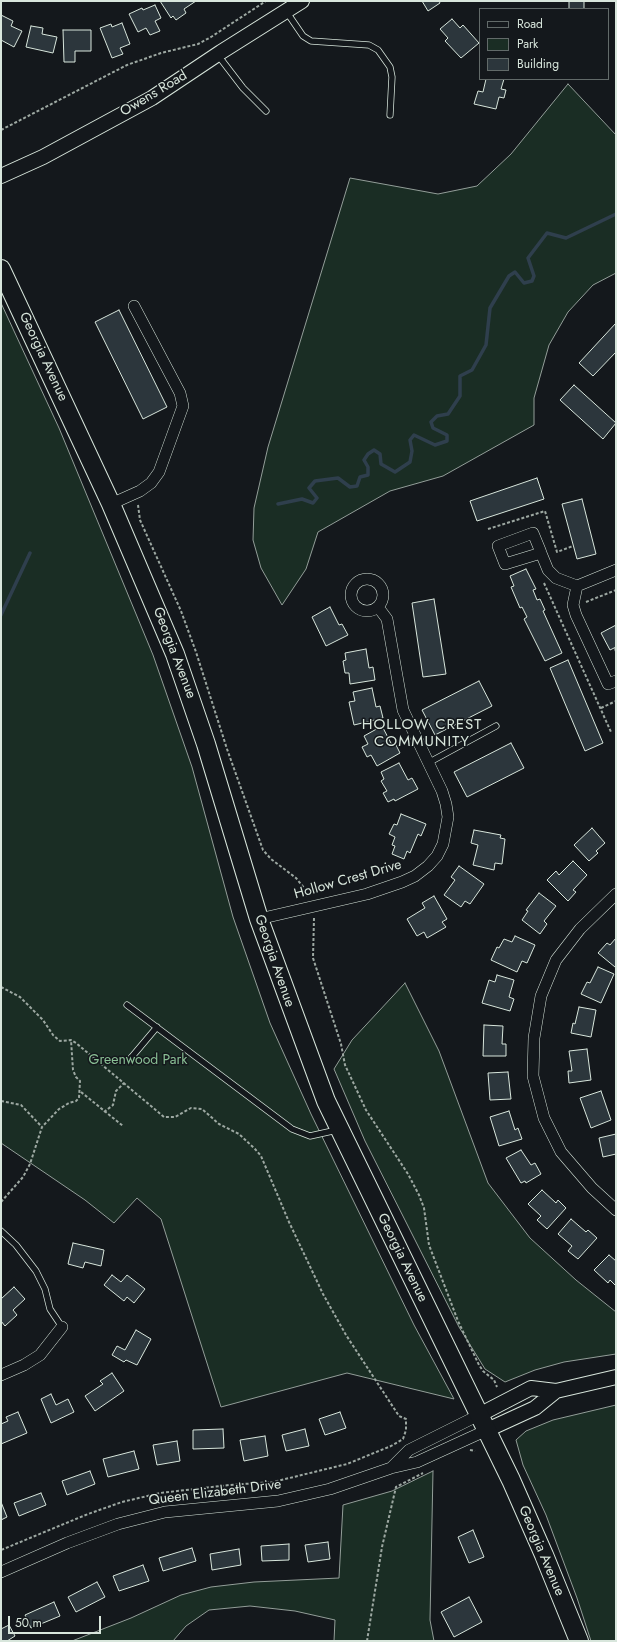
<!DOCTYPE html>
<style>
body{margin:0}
#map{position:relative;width:617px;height:1642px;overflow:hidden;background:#14181c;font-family:Jost,sans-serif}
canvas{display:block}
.frame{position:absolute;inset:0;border:2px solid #d8e6dc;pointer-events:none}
.legend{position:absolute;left:479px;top:8px;width:130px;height:72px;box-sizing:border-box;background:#14181c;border:1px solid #626a69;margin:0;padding:5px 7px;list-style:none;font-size:12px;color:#d8e6dc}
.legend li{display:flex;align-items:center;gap:8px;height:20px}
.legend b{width:20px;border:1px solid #626a69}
.scale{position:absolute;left:8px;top:1616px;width:93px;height:18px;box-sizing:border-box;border:2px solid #d8e6dc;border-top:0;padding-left:5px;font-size:12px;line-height:14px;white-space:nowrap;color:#d8e6dc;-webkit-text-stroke:3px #14181c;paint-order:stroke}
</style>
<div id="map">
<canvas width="617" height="1642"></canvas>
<div class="frame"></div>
<ul class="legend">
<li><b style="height:5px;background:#14181c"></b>Road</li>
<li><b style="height:11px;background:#1a2d24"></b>Park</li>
<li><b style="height:11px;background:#2c363c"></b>Building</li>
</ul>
<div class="scale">50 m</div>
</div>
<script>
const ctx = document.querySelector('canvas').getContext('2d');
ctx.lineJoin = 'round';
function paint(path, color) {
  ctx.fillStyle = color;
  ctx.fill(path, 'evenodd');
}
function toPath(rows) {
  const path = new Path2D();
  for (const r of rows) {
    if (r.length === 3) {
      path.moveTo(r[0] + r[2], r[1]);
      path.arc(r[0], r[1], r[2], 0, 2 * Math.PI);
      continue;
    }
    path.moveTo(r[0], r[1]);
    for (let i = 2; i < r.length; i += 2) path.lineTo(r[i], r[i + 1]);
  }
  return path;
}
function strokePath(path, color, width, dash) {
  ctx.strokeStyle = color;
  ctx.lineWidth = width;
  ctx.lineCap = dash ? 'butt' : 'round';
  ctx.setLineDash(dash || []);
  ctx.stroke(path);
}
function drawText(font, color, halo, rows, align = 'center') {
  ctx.font = font + ' Jost,sans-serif';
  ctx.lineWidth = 3;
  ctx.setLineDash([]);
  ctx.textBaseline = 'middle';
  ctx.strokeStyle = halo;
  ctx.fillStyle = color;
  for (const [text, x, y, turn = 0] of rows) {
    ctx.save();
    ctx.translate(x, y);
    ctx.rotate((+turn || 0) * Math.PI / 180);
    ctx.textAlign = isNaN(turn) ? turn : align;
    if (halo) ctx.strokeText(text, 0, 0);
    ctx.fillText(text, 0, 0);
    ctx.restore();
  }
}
const green = toPath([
 [568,84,616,135,616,273,593,285,568,312,549,345,534,398,534,425,443,476,390,491,318,532,306,569,282,605,261,568,253,540,254,508,268,447,350,178,438,194,477,186,511,154,568,84],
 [1,303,59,428,153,655,192,767,233,917,270,1023,311,1114,414,1325,454,1399,347,1373,221,1407,161,1219,137,1198,114,1223,85,1200,1,1143,1,303],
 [405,983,439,1051,488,1183,530,1238,576,1280,616,1312,616,1354,564,1362,535,1370,505,1382,485,1369,459,1327,365,1141,334,1069,352,1040,405,983],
 [616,1405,616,1641,591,1641,577,1598,546,1515,523,1465,516,1440,526,1431,553,1420,616,1405],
 [433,1471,430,1620,434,1641,334,1641,335,1620,295,1611,250,1606,209,1610,186,1626,173,1641,72,1641,131,1618,181,1595,211,1587,254,1582,339,1578,343,1505,392,1491,433,1471]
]);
const stream = toPath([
 [278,504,302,499,313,503,317,498,309,488,315,481,338,478,350,487,357,486,360,477,368,475,368,467,364,460,368,454,374,450,380,454,381,464,395,472,410,462,412,451,410,440,414,435,435,445,447,441,447,435,433,428,431,422,437,416,448,414,460,396,460,376,472,370,486,345,490,308,509,276,515,272,524,283,532,281,534,276,528,258,547,233,566,238,616,214],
 [1,615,30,553]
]);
const building = toPath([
 [160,1,196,1,184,9,186,13,176,20,173,16,171,18,160,1],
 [422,1,439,1,440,3,428,11,422,1],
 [569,1,584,1,584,9,569,9,569,1],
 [155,5,161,18,155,21,160,31,150,35,146,28,138,32,129,14,142,8,143,10,155,5],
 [1,15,13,21,11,26,22,31,14,47,1,40,1,15],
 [452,19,460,28,463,25,479,43,461,58,445,41,448,38,440,29,452,19],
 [122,23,130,44,120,48,123,54,112,58,100,28,111,24,112,27,122,23],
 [31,26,43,28,42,34,57,37,53,53,26,47,31,26],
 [63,30,91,30,91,51,75,51,75,62,64,62,63,30],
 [486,79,504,79,501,89,506,90,504,98,499,97,496,109,474,104,478,91,483,92,486,79],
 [119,310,167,407,143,419,95,322,119,310],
 [616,323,616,352,593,376,579,363,616,323],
 [574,385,616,423,603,439,560,400,574,385],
 [537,478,544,499,477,521,470,501,537,478],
 [582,499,596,554,577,559,562,504,582,499],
 [526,569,536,589,533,590,537,600,540,599,545,610,543,611,562,653,545,661,524,619,527,617,522,607,520,608,511,587,514,586,510,576,526,569],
 [434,599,446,674,423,677,412,603,434,599],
 [330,607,339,625,342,624,348,635,326,646,312,617,330,607],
 [616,625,616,647,610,650,601,633,616,625],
 [366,649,369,668,373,667,375,680,350,684,349,673,345,673,343,661,346,660,345,653,366,649],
 [568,660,603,743,585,751,550,668,568,660],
 [479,681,492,706,435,735,422,710,479,681],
 [372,688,376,707,380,706,383,718,354,725,349,702,355,701,353,692,372,688],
 [382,726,392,745,395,743,400,753,377,766,371,755,367,757,362,747,368,744,364,736,382,726],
 [511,743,524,768,467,797,454,772,511,743],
 [399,763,408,780,412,778,418,789,395,801,394,799,388,802,383,793,387,791,381,781,384,779,381,772,399,763],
 [401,814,426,824,421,836,418,834,410,853,407,851,404,859,392,854,395,846,392,845,395,837,389,834,394,824,397,825,401,814],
 [592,828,605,843,596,851,598,853,589,861,574,845,592,828],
 [474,830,501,835,500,838,505,839,502,864,495,863,494,870,473,865,478,845,471,843,474,830],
 [573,861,587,875,573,890,576,892,568,901,547,880,556,871,559,875,573,861],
 [459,866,484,884,470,904,465,901,461,907,444,895,455,880,451,877,459,866],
 [539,893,556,906,544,921,547,924,540,934,522,920,528,911,526,910,539,893],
 [434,896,447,919,442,922,446,927,427,938,424,932,417,936,407,919,425,908,422,903,434,896],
 [515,936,535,945,527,963,522,961,517,972,491,960,497,947,499,948,504,939,512,942,515,936],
 [616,938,616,966,615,967,598,953,607,943,610,945,616,938],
 [598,967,614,974,601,1003,581,994,587,982,590,983,598,967],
 [497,975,514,980,509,997,514,999,510,1011,482,1003,489,980,495,982,497,975],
 [579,1007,596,1010,591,1037,571,1033,573,1023,575,1024,579,1007],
 [484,1025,503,1026,502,1044,506,1044,506,1056,483,1056,484,1025],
 [587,1049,591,1080,569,1083,568,1071,572,1071,569,1051,587,1049],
 [508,1072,511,1099,490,1100,488,1073,508,1072],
 [601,1091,611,1120,591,1128,580,1098,601,1091],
 [509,1111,515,1130,518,1128,522,1139,499,1146,490,1117,509,1111],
 [616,1134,616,1154,603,1157,599,1138,616,1134],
 [521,1150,531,1165,535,1163,541,1174,526,1183,525,1181,521,1183,506,1158,521,1150],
 [542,1190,556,1203,558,1200,566,1208,547,1229,537,1220,541,1216,528,1204,542,1190],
 [571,1219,586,1232,588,1230,597,1238,578,1259,568,1251,572,1246,558,1234,571,1219],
 [73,1243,104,1250,101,1266,85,1262,83,1268,68,1264,73,1243],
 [609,1255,616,1261,616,1286,610,1280,608,1283,594,1270,609,1255],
 [112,1275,121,1282,127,1275,145,1289,134,1303,127,1297,124,1301,104,1285,112,1275],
 [14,1287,25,1299,13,1310,17,1315,5,1326,1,1321,1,1299,14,1287],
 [136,1330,151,1339,137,1365,126,1360,124,1362,112,1355,117,1346,125,1350,136,1330],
 [112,1373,124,1391,95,1411,85,1396,103,1384,100,1381,112,1373],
 [51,1394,56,1405,68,1399,74,1412,51,1423,41,1399,51,1394],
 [18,1412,27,1433,1,1444,1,1424,8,1421,6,1417,18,1412],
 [340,1412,346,1428,325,1435,319,1419,340,1412],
 [223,1429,224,1448,193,1449,193,1430,223,1429],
 [305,1429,309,1446,286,1451,282,1435,305,1429],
 [265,1436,268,1456,244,1461,240,1440,265,1436],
 [177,1441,180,1461,157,1465,153,1445,177,1441],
 [134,1451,139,1469,108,1477,103,1459,134,1451],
 [90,1471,95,1484,67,1495,62,1481,90,1471],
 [41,1493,46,1505,19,1516,14,1503,41,1493],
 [1,1502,7,1517,1,1520,1,1502],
 [473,1530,484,1557,469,1563,458,1537,473,1530],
 [328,1542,330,1559,308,1562,305,1545,328,1542],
 [289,1544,289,1560,262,1561,261,1546,289,1544],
 [192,1548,196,1561,163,1571,159,1558,192,1548],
 [239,1549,241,1565,212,1570,210,1554,239,1549],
 [143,1565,149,1581,119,1591,113,1576,143,1565],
 [97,1582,105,1597,76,1612,68,1597,97,1582],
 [469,1597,482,1622,454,1637,441,1612,469,1597],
 [54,1602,60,1616,31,1628,25,1615,54,1602],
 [9,1625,15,1636,7,1641,1,1641,1,1629,9,1625]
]);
const path = toPath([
 [1,130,127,65,161,53,198,44,211,37,266,1],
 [138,505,140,520,181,611,196,652,227,749,263,850,271,859,296,878,305,889,307,896],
 [488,529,545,511,557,552,573,546],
 [544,583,611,732],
 [586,602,616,590],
 [615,648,616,652],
 [601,708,616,701],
 [314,918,313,958,341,1044,345,1065,366,1110,408,1174,419,1195,424,1208,429,1245,458,1321,479,1365,483,1371,494,1380,497,1387],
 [1,987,20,997,43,1020,53,1035,60,1041,71,1040,76,1043,164,1117,175,1117,191,1108,202,1109,219,1124,239,1134,255,1149,261,1156,289,1222,323,1294,346,1335,399,1416,406,1419,406,1430,403,1439,391,1446,347,1464,273,1482,229,1485,160,1493,122,1502,88,1514,1,1550],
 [81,1092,123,1126],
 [1,1101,21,1105,42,1127],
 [104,1112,113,1105,116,1091,124,1083],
 [1,1202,23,1177,30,1164,42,1127,59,1109,69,1103,76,1101,79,1098,80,1081,76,1077,73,1070,71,1040],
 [470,1450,475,1451],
 [367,1641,382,1547,396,1487,423,1473]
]);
const service = toPath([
 [286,11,303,36,311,41,369,45,378,50,390,67,392,77,390,115],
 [217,54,243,88,266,111],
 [428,763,496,726],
 [127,1005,292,1129,310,1136,337,1130],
 [130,1059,157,1027],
 [1,1231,16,1245,36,1271,45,1289,50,1309,62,1327]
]);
const minor = toPath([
 [111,504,140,491,151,483,159,472,183,406,180,393,134,306],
 [541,553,505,564,498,546,533,533,540,550,541,553,548,570,556,578,577,586,573,605,576,615,608,684,616,681],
 [367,595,16],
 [577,586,616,570],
 [616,894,580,929,556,960,541,996,534,1038,533,1076,544,1118,561,1152,592,1188,616,1210],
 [259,919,367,894,402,882,415,876,428,866,437,856,443,844,448,817,446,804,442,791,403,710,387,619,378,607],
 [1,1375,24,1365,40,1355,62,1327],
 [391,1468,409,1450,479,1415],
 [1,1572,67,1543,118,1524,165,1512,278,1501,330,1489,391,1468,417,1462,487,1430]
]);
const tertiary = toPath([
 [1,176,43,157,152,98,221,52,302,1],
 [479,1415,531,1388,556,1391,616,1377],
 [487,1430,535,1408,556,1391]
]);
const primary = toPath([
 [1,269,111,504,175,654,206,744,259,919,326,1101,511,1480,544,1555,579,1641]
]);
const streetNames = [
 ["Owens Road",154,94,-31],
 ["Georgia Avenue",43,357,65],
 ["Georgia Avenue",174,653,69],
 ["Hollow Crest Drive",348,880,-16],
 ["Georgia Avenue",274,961,71],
 ["Georgia Avenue",402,1258,64],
 ["Queen Elizabeth Drive",215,1493,-7],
 ["Georgia Avenue",541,1551,67]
];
const parkNames = [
 ["Greenwood Park",138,1061]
];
const neighbourhoodNames = [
 ["HOLLOW CREST",422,725],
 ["COMMUNITY",422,742]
];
paint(green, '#1a2d24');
strokePath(green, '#939e99', 1);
strokePath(stream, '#2f3f4d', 3.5);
paint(building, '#2c363c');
strokePath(building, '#d8e6dc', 1);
strokePath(service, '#d8e6dc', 7);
strokePath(minor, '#d8e6dc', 12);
strokePath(tertiary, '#d8e6dc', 16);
strokePath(primary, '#d8e6dc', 20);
strokePath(path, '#9da8a2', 2, [3, 2]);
strokePath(service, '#14181c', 5.5);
strokePath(minor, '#14181c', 11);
strokePath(tertiary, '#14181c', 14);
strokePath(primary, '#14181c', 18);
drawText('14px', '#d8e6dc', '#14181c', streetNames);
drawText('14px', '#8ac095', '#14181c', parkNames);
ctx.letterSpacing = '1px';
drawText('15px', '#d8e6dc', '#14181c', neighbourhoodNames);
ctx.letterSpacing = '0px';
</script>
